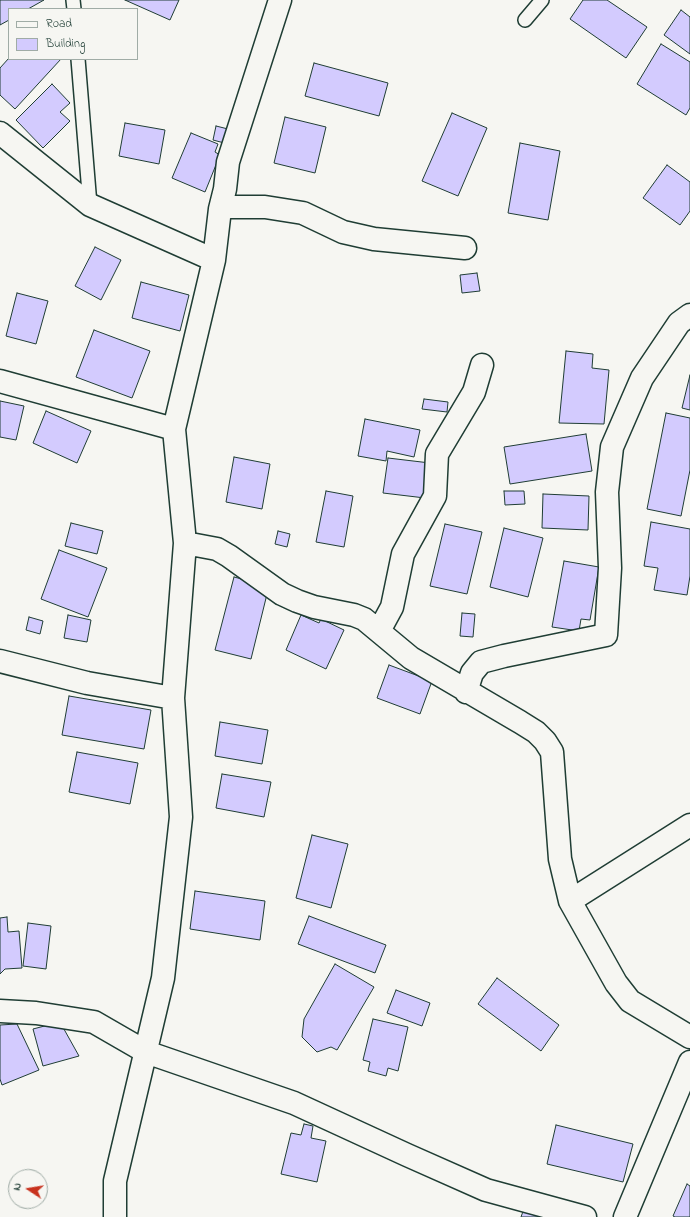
<!DOCTYPE html>
<style>
body{margin:0}
#map{position:relative;width:690px;height:1217px;overflow:hidden;background:#f6f6f2;font-family:"Indie Flower",sans-serif}
canvas{display:block}
.legend{position:absolute;left:8px;top:8px;width:130px;height:52px;box-sizing:border-box;background:#f6f6f2;border:1px solid #a0aca6;margin:0;padding:5px 7px;list-style:none;font-size:12px;color:#1f3d34}
.legend li{display:flex;align-items:center;gap:8px;height:20px}
.legend b{width:20px;border:1px solid #a0aca6}
.north{position:absolute;left:8px;top:1169px;width:40px;height:40px;box-sizing:border-box;background:#f6f6f2;border:1px solid #a0aca6;border-radius:50%;rotate:282deg;font-size:11px;font-weight:700;line-height:16px;text-align:center;color:#1f3d34}
.north::after{content:'';display:block;margin:auto;width:14px;height:18px;background:#c8321e;clip-path:polygon(50% 0,100% 100%,50% 72%,0 100%)}
</style>
<div id="map">
<canvas width="690" height="1217"></canvas>
<ul class="legend">
<li><b style="height:5px;background:#f6f6f2"></b>Road</li>
<li><b style="height:11px;background:#d3cbfe"></b>Building</li>
</ul>
<div class="north">N</div>
</div>
<script>
const ctx = document.querySelector('canvas').getContext('2d');
ctx.lineJoin = 'round';
function paint(path, color) {
  ctx.fillStyle = color;
  ctx.fill(path, 'evenodd');
}
function toPath(rows) {
  const path = new Path2D();
  for (const r of rows) {
    path.moveTo(r[0], r[1]);
    for (let i = 2; i < r.length; i += 2) path.lineTo(r[i], r[i + 1]);
  }
  return path;
}
function strokePath(path, color, width, dash) {
  ctx.strokeStyle = color;
  ctx.lineWidth = width;
  ctx.lineCap = dash ? 'butt' : 'round';
  ctx.setLineDash(dash || []);
  ctx.stroke(path);
}
const building = toPath([
 [0,0,44,0,28,9,9,9,9,20,0,25,0,0],
 [125,0,179,0,170,20,125,0],
 [583,0,607,0,647,27,626,58,570,19,583,0],
 [681,10,690,17,690,54,664,35,681,10],
 [661,44,690,62,690,108,686,115,637,84,661,44],
 [9,58,9,59,61,59,15,109,0,95,0,68,9,58],
 [314,63,388,83,379,116,305,96,314,63],
 [52,84,70,103,60,112,70,121,43,148,16,120,52,84],
 [452,113,487,128,458,196,422,181,452,113],
 [285,117,326,127,315,173,274,163,285,117],
 [125,123,165,130,159,164,119,156,125,123],
 [216,126,232,130,228,144,213,140,216,126],
 [191,133,218,144,215,152,220,155,205,192,172,178,191,133],
 [520,143,560,151,548,220,508,213,520,143],
 [667,165,690,182,690,211,680,225,643,198,667,165],
 [95,247,121,260,101,300,75,286,95,247],
 [477,273,480,291,462,293,460,275,477,273],
 [141,282,189,295,180,331,132,318,141,282],
 [17,293,48,301,36,344,6,336,17,293],
 [94,330,150,351,132,398,76,377,94,330],
 [566,351,593,354,592,368,609,370,604,424,559,423,566,351],
 [690,375,690,410,682,408,690,375],
 [424,399,448,402,447,412,422,409,424,399],
 [0,401,24,406,16,440,0,437,0,401],
 [46,411,91,431,77,463,33,443,46,411],
 [666,413,690,418,690,470,681,516,647,509,666,413],
 [365,419,420,430,414,457,387,451,386,461,358,456,365,419],
 [586,434,592,471,510,484,504,447,586,434],
 [234,457,270,464,262,509,226,502,234,457],
 [388,458,430,463,425,498,383,493,388,458],
 [326,491,353,496,344,547,316,542,326,491],
 [504,491,524,491,525,504,505,505,504,491],
 [543,494,589,496,588,530,542,528,543,494],
 [651,522,690,529,690,576,687,595,654,590,658,568,644,566,651,522],
 [71,523,103,531,97,554,65,546,71,523],
 [445,524,482,532,467,594,430,586,445,524],
 [504,528,543,538,528,597,490,587,504,528],
 [278,531,290,534,287,547,275,544,278,531],
 [59,550,107,568,88,617,41,599,59,550],
 [564,561,599,567,590,620,581,619,579,631,552,627,564,561],
 [234,577,269,586,251,659,215,650,234,577],
 [462,613,475,614,473,637,460,636,462,613],
 [68,615,91,620,87,642,64,638,68,615],
 [301,615,319,623,321,619,344,630,326,669,286,650,301,615],
 [29,617,43,621,40,634,26,630,29,617],
 [389,665,432,681,420,714,377,698,389,665],
 [69,696,151,710,144,749,62,735,69,696],
 [220,722,268,730,262,764,215,756,220,722],
 [77,752,138,763,130,804,69,792,77,752],
 [222,774,271,782,264,817,216,808,222,774],
 [312,835,348,844,331,908,296,898,312,835],
 [195,891,265,901,260,940,190,929,195,891],
 [309,916,386,945,375,973,298,944,309,916],
 [7,917,8,932,19,931,22,968,5,969,0,974,0,918,7,917],
 [28,923,51,926,46,969,23,966,28,923],
 [335,964,374,987,337,1050,331,1047,317,1052,302,1037,304,1019,335,964],
 [497,978,559,1025,541,1051,478,1004,497,978],
 [396,990,430,1003,422,1026,387,1013,396,990],
 [373,1019,408,1027,398,1071,388,1068,386,1076,368,1071,370,1062,363,1060,373,1019],
 [60,1022,79,1056,43,1066,33,1029,60,1022],
 [17,1024,39,1070,2,1085,0,1079,0,1025,17,1024],
 [304,1124,313,1126,311,1138,326,1141,317,1182,281,1174,291,1133,301,1135,304,1124],
 [556,1125,633,1144,623,1182,547,1164,556,1125],
 [687,1184,690,1186,690,1217,675,1217,673,1216,687,1184],
 [526,1203,561,1217,521,1217,526,1203]
]);
const service = toPath([
 [73,0,74,9],
 [525,20,542,0],
 [78,59,90,205]
]);
const minor = toPath([
 [0,133,90,205,214,260],
 [220,209,230,207,265,207,303,213,343,232,374,239,465,248],
 [0,381,174,429],
 [185,543,217,549,229,556,282,594,297,601,314,607,354,615,364,619,411,658,520,722,536,732,545,741,552,752,560,859,570,901,616,983,630,1001,690,1037],
 [379,631,392,607,403,554,435,496,437,454,474,392,482,365],
 [0,661,87,683,173,698],
 [466,692,472,673,481,662,504,656,606,635,610,568,607,492,612,447,642,378,679,323,690,315],
 [570,901,690,825],
 [0,1011,36,1013,94,1022,146,1052,294,1103,407,1155,486,1190,585,1217],
 [115,1217,115,1181,163,978,181,817,173,698,185,543,174,429,214,260,220,209,225,189,228,162,280,0],
 [625,1217,690,1062]
]);
paint(building, '#d3cbfe');
strokePath(building, '#1f3d34', 1);
strokePath(service, '#1f3d34', 16);
strokePath(minor, '#1f3d34', 25);
strokePath(service, '#f6f6f2', 13);
strokePath(minor, '#f6f6f2', 22);
</script>
